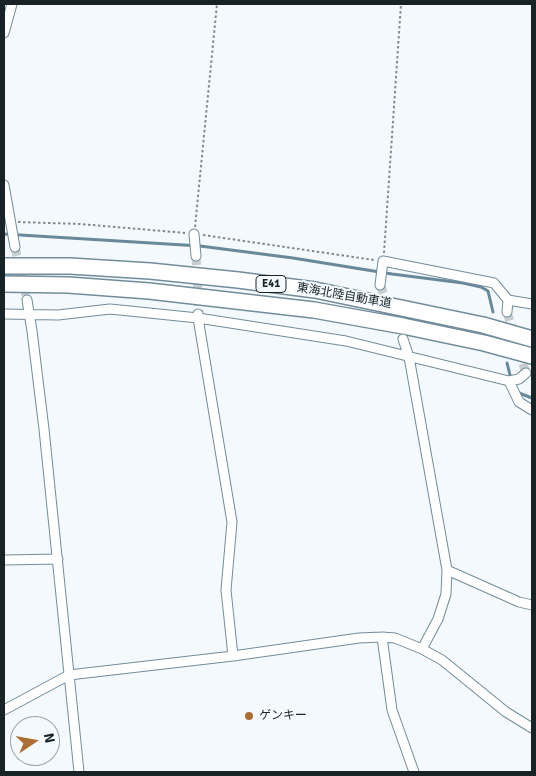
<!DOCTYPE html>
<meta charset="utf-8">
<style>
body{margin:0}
#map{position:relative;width:536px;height:776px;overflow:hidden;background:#f3f9fc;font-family:Signika,sans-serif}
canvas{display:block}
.frame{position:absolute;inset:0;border:5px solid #182328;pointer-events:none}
.north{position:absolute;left:10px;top:716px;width:50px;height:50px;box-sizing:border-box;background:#f3f9fc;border:1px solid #9ba3a7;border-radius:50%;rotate:78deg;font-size:14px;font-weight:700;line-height:20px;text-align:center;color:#182328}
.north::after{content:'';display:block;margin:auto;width:18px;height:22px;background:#ac6e33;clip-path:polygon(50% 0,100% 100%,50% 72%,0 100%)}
</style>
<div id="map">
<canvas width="536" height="776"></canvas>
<div class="frame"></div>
<div class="north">N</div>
</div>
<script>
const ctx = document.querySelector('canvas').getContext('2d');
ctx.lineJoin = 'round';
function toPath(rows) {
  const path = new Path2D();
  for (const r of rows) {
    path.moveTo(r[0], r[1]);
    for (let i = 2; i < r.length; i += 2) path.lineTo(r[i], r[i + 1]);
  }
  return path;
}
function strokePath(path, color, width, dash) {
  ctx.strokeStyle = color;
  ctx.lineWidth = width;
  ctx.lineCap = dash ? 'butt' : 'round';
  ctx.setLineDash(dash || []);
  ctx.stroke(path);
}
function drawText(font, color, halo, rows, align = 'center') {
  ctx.font = font + ' Signika,"Noto Sans JP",sans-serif';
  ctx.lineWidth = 4;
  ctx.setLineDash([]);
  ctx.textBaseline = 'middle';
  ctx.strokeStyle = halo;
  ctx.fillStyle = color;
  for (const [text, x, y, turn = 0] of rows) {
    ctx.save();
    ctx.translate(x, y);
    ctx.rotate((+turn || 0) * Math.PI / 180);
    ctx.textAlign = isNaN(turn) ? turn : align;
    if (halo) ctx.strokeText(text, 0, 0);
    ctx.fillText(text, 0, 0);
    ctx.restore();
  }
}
const stream = toPath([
 [4,234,200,246,293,258,392,274,463,283,481,287,488,291,493,312],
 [507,363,511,379],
 [519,393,532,398]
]);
const streetTunnel = toPath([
 [15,247,27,300],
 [196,256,199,312],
 [380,285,403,339],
 [507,312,526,373]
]);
const path = toPath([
 [18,222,80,224,186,233],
 [195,227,217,4],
 [203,235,374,260],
 [384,253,401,4]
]);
const street = toPath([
 [4,33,12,4],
 [4,185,15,247],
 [194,234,196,256],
 [380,285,383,261,494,283,508,300,532,304],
 [27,300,32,331,44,429,79,772],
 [507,312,508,300],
 [4,314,58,315,110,309,198,318,346,341,509,381,519,379,526,373],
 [198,314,198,318,232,522,226,590,233,656],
 [403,339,409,357,447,570,446,594,438,619,422,649],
 [509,381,519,402,532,410],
 [4,560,58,559],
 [447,570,519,602,532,605],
 [382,637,392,710,414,772],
 [4,710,69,675,233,656,359,638,382,637,395,638,422,649,442,660,506,712,532,728]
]);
const highway = toPath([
 [4,266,70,266,150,271,238,280,315,290,483,325,532,339],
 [4,284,68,285,149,291,314,310,403,326,484,343,532,356]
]);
const markers = [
 [249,716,5,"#ac6e33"]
];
const shields = [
 [271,284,30]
];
const shieldNames = [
 ["E41",271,284]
];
const streetNames = [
 ["東海北陸自動車道",344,296,10]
];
const poiNames = [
 ["ゲンキー",259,716]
];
strokePath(stream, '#69889a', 3);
strokePath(streetTunnel, '#c7ced2', 9, [9, 4.5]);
strokePath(street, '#728c9b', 11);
strokePath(highway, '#728c9b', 18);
strokePath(path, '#818a8e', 2, [2.5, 2.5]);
strokePath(street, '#fff', 9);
strokePath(highway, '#fff', 15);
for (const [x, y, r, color] of markers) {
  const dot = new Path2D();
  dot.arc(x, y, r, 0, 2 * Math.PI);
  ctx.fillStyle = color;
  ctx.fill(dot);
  strokePath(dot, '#f3f9fc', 2);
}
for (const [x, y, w] of shields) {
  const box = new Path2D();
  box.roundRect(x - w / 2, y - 8.5, w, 17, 4);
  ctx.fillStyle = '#f3f9fc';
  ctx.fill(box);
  strokePath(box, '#182328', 1);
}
drawText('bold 11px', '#182328', null, shieldNames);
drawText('12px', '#182328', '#f3f9fc', streetNames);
drawText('12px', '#182328', '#f3f9fc', poiNames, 'left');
</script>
